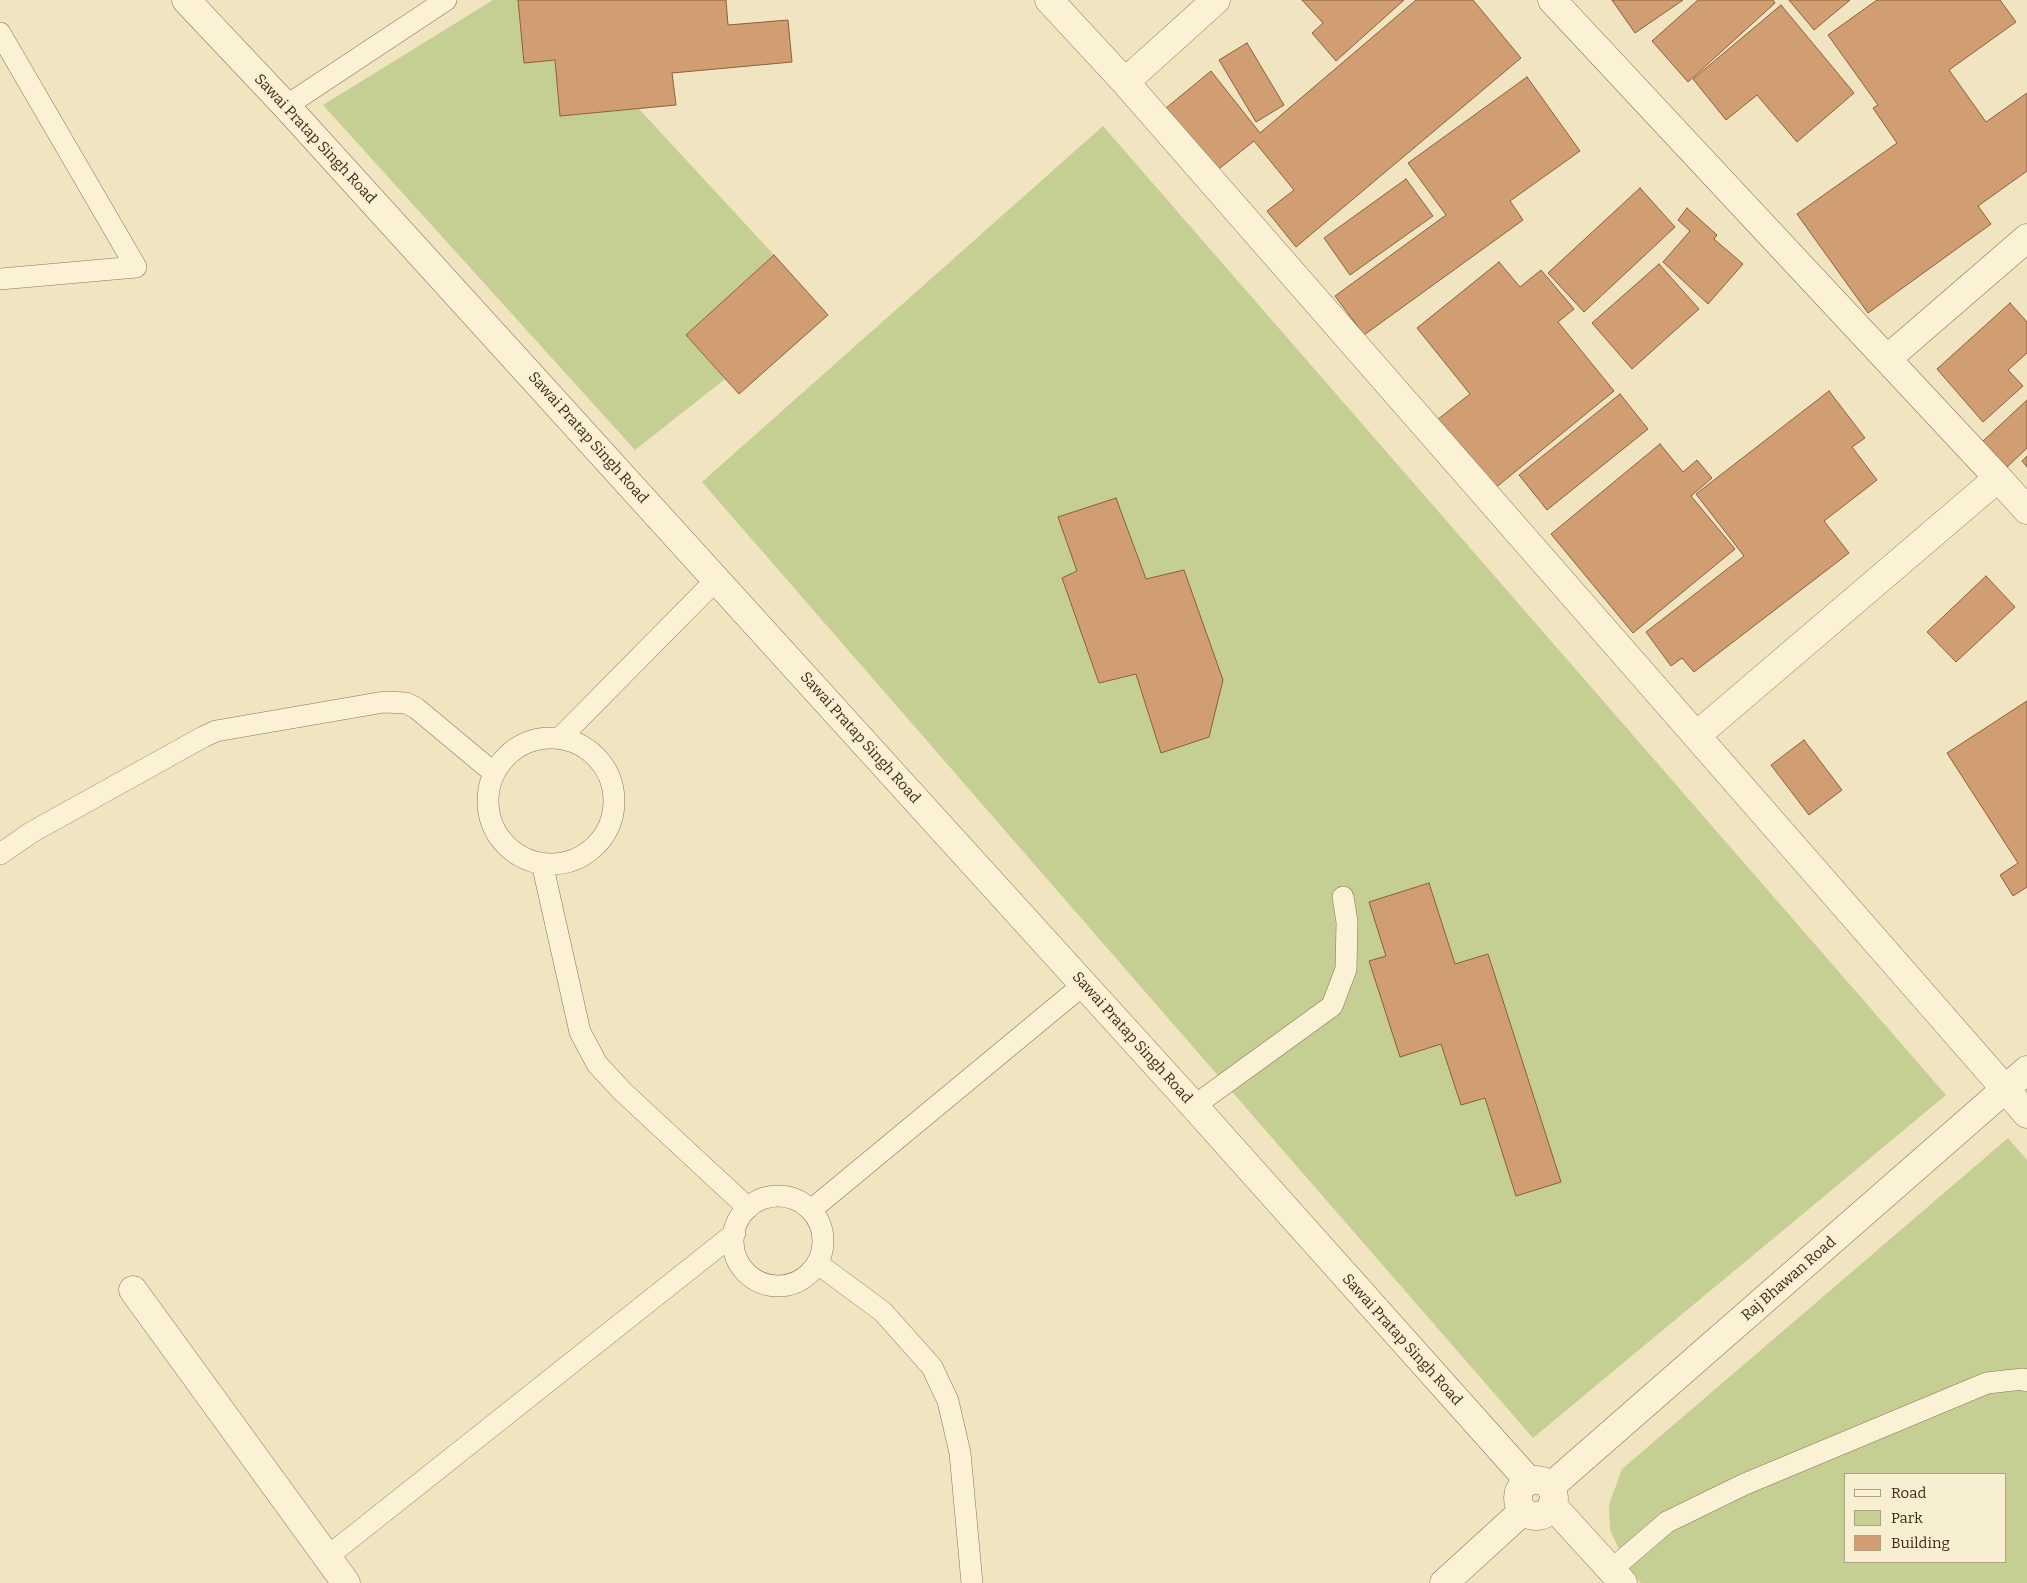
<!DOCTYPE html>
<style>
body{margin:0}
#map{position:relative;width:2027px;height:1583px;overflow:hidden;background:#f1e4c0;font-family:Bitter,serif}
canvas{display:block}
.legend{position:absolute;left:1844px;top:1473px;width:162px;height:90px;box-sizing:border-box;background:#f8eed0;border:1px solid #aca088;margin:0;padding:6px 9px;list-style:none;font-size:15px;color:#392b1c}
.legend li{display:flex;align-items:center;gap:10px;height:25px}
.legend b{width:25px;border:1px solid #aca088}
</style>
<div id="map">
<canvas width="2027" height="1583"></canvas>
<ul class="legend">
<li><b style="height:6px;background:#fbf1d4"></b>Road</li>
<li><b style="height:14px;background:#c6cf93"></b>Park</li>
<li><b style="height:14px;background:#d19e73"></b>Building</li>
</ul>
</div>
<script>
const ctx = document.querySelector('canvas').getContext('2d');
ctx.lineJoin = 'round';
function paint(path, color) {
  ctx.fillStyle = color;
  ctx.fill(path, 'evenodd');
}
function toPath(rows) {
  const path = new Path2D();
  for (const r of rows) {
    if (r.length === 3) {
      path.moveTo(r[0] + r[2], r[1]);
      path.arc(r[0], r[1], r[2], 0, 2 * Math.PI);
      continue;
    }
    path.moveTo(r[0], r[1]);
    for (let i = 2; i < r.length; i += 2) path.lineTo(r[i], r[i + 1]);
  }
  return path;
}
function strokePath(path, color, width, dash) {
  ctx.strokeStyle = color;
  ctx.lineWidth = width;
  ctx.lineCap = dash ? 'butt' : 'round';
  ctx.setLineDash(dash || []);
  ctx.stroke(path);
}
function drawText(font, color, halo, rows, align = 'center') {
  ctx.font = font + ' Bitter,serif';
  ctx.lineWidth = 4;
  ctx.setLineDash([]);
  ctx.textBaseline = 'middle';
  ctx.strokeStyle = halo;
  ctx.fillStyle = color;
  for (const [text, x, y, turn = 0] of rows) {
    ctx.save();
    ctx.translate(x, y);
    ctx.rotate((+turn || 0) * Math.PI / 180);
    ctx.textAlign = isNaN(turn) ? turn : align;
    if (halo) ctx.strokeText(text, 0, 0);
    ctx.fillText(text, 0, 0);
    ctx.restore();
  }
}
const green = toPath([
 [493,0,518,0,524,63,555,60,560,116,639,109,774,255,686,335,725,379,635,450,323,105],
 [1103,126,1946,1095,1533,1438,702,482],
 [2008,1138,2027,1160,2027,1583,1641,1583,1629,1570,1610,1530,1609,1505,1622,1469],
 [1846,1474,2006,1474,2006,1562,1846,1562]
]);
const building = toPath([
 [518,0,726,0,728,25,788,20,792,62,672,73,676,105,560,116,555,60,524,63,518,0],
 [1302,0,1404,0,1336,61,1312,33,1323,23,1302,0],
 [1416,0,1473,0,1521,58,1296,247,1267,211,1294,190,1254,141,1215,172,1160,113,1211,71,1260,133,1416,0],
 [1612,0,1683,0,1635,33,1612,0],
 [1698,0,1773,0,1775,3,1688,82,1652,41,1698,0],
 [1789,0,1850,0,1814,30,1789,0],
 [1877,0,2000,0,2016,22,1949,70,1986,122,2027,93,2027,171,1978,206,1991,224,1868,313,1797,214,1897,143,1873,108,1878,105,1828,35,1877,0],
 [1781,5,1854,93,1797,142,1757,95,1726,120,1693,79,1781,5],
 [1247,43,1284,105,1256,122,1219,60,1247,43],
 [1527,77,1580,151,1510,201,1523,220,1364,335,1335,296,1446,215,1408,163,1527,77],
 [1406,179,1433,216,1350,275,1324,238,1406,179],
 [1640,188,1675,227,1584,312,1548,273,1640,188],
 [1687,208,1717,235,1714,239,1743,264,1708,304,1663,262,1690,231,1678,220,1687,208],
 [774,255,828,315,739,394,686,335,774,255],
 [1499,262,1520,287,1541,270,1574,309,1558,322,1614,391,1494,489,1437,420,1470,394,1417,328,1499,262],
 [1659,264,1699,309,1632,369,1592,323,1659,264],
 [2010,303,2027,322,2027,353,2008,370,2023,386,1983,422,1937,369,2010,303],
 [1829,391,1865,438,1852,447,1877,480,1824,521,1849,553,1694,672,1682,658,1671,666,1646,632,1744,556,1696,494,1829,391],
 [1620,394,1648,429,1547,510,1519,475,1620,394],
 [2027,400,2027,448,2005,469,1981,443,2027,400],
 [1660,444,1683,472,1697,460,1712,478,1691,496,1735,549,1633,633,1551,534,1660,444],
 [2027,456,2027,467,2022,461,2027,456],
 [1116,498,1146,579,1184,570,1223,680,1209,737,1161,753,1136,674,1099,683,1062,578,1077,571,1058,517,1116,498],
 [1986,576,2015,607,1956,662,1927,632,1986,576],
 [2027,701,2027,887,2013,896,2000,875,2018,863,1947,753,2027,701],
 [1804,740,1842,790,1809,815,1771,765,1804,740],
 [1429,883,1455,964,1488,954,1561,1182,1516,1196,1485,1098,1461,1105,1441,1044,1400,1057,1369,961,1386,956,1369,902,1429,883]
]);
const service = toPath([
 [0,33,136,267,0,279],
 [286,106,446,0],
 [560,738,716,580],
 [551,801,63],
 [0,854,32,832,203,737,216,731,384,702,406,703,416,708,494,773],
 [542,863,580,1032,597,1064,622,1091,748,1208],
 [1194,1106,1332,1006,1346,969,1347,922,1343,897],
 [778,1241,45],
 [811,1210,1083,985],
 [817,1263,883,1312,932,1367,948,1401,960,1453,972,1583],
 [327,1557,735,1233],
 [1611,1570,1667,1522,1745,1484,1987,1383,2023,1379,2027,1381]
]);
const minor = toPath([
 [1049,0,1125,82,1216,0],
 [1552,0,1998,478,1697,735],
 [1125,82,2027,1114],
 [1887,359,2027,238],
 [1998,478,2027,510],
 [133,1290,346,1583]
]);
const tertiary = toPath([
 [186,0,286,106,1194,1106,1529,1481],
 [1536,1498,18],
 [1550,1487,2027,1070],
 [1552,1505,1623,1583],
 [1444,1583,1523,1511]
]);
const streetNames = [
 ["Sawai Pratap Singh Road",315,139,47],
 ["Sawai Pratap Singh Road",588,438,48],
 ["Sawai Pratap Singh Road",860,738,48],
 ["Sawai Pratap Singh Road",1132,1038,48],
 ["Raj Bhawan Road",1789,1279,-41],
 ["Sawai Pratap Singh Road",1402,1340,48]
];
paint(green, '#c6cf93');
paint(building, '#d19e73');
strokePath(building, '#8c5e3b', 1);
strokePath(service, '#8b7457', 22);
strokePath(minor, '#8b7457', 29);
strokePath(tertiary, '#8b7457', 29);
strokePath(service, '#fbf1d4', 21);
strokePath(minor, '#fbf1d4', 28);
strokePath(tertiary, '#fbf1d4', 28);
drawText('15px', '#392b1c', '#f8eed0', streetNames);
</script>
